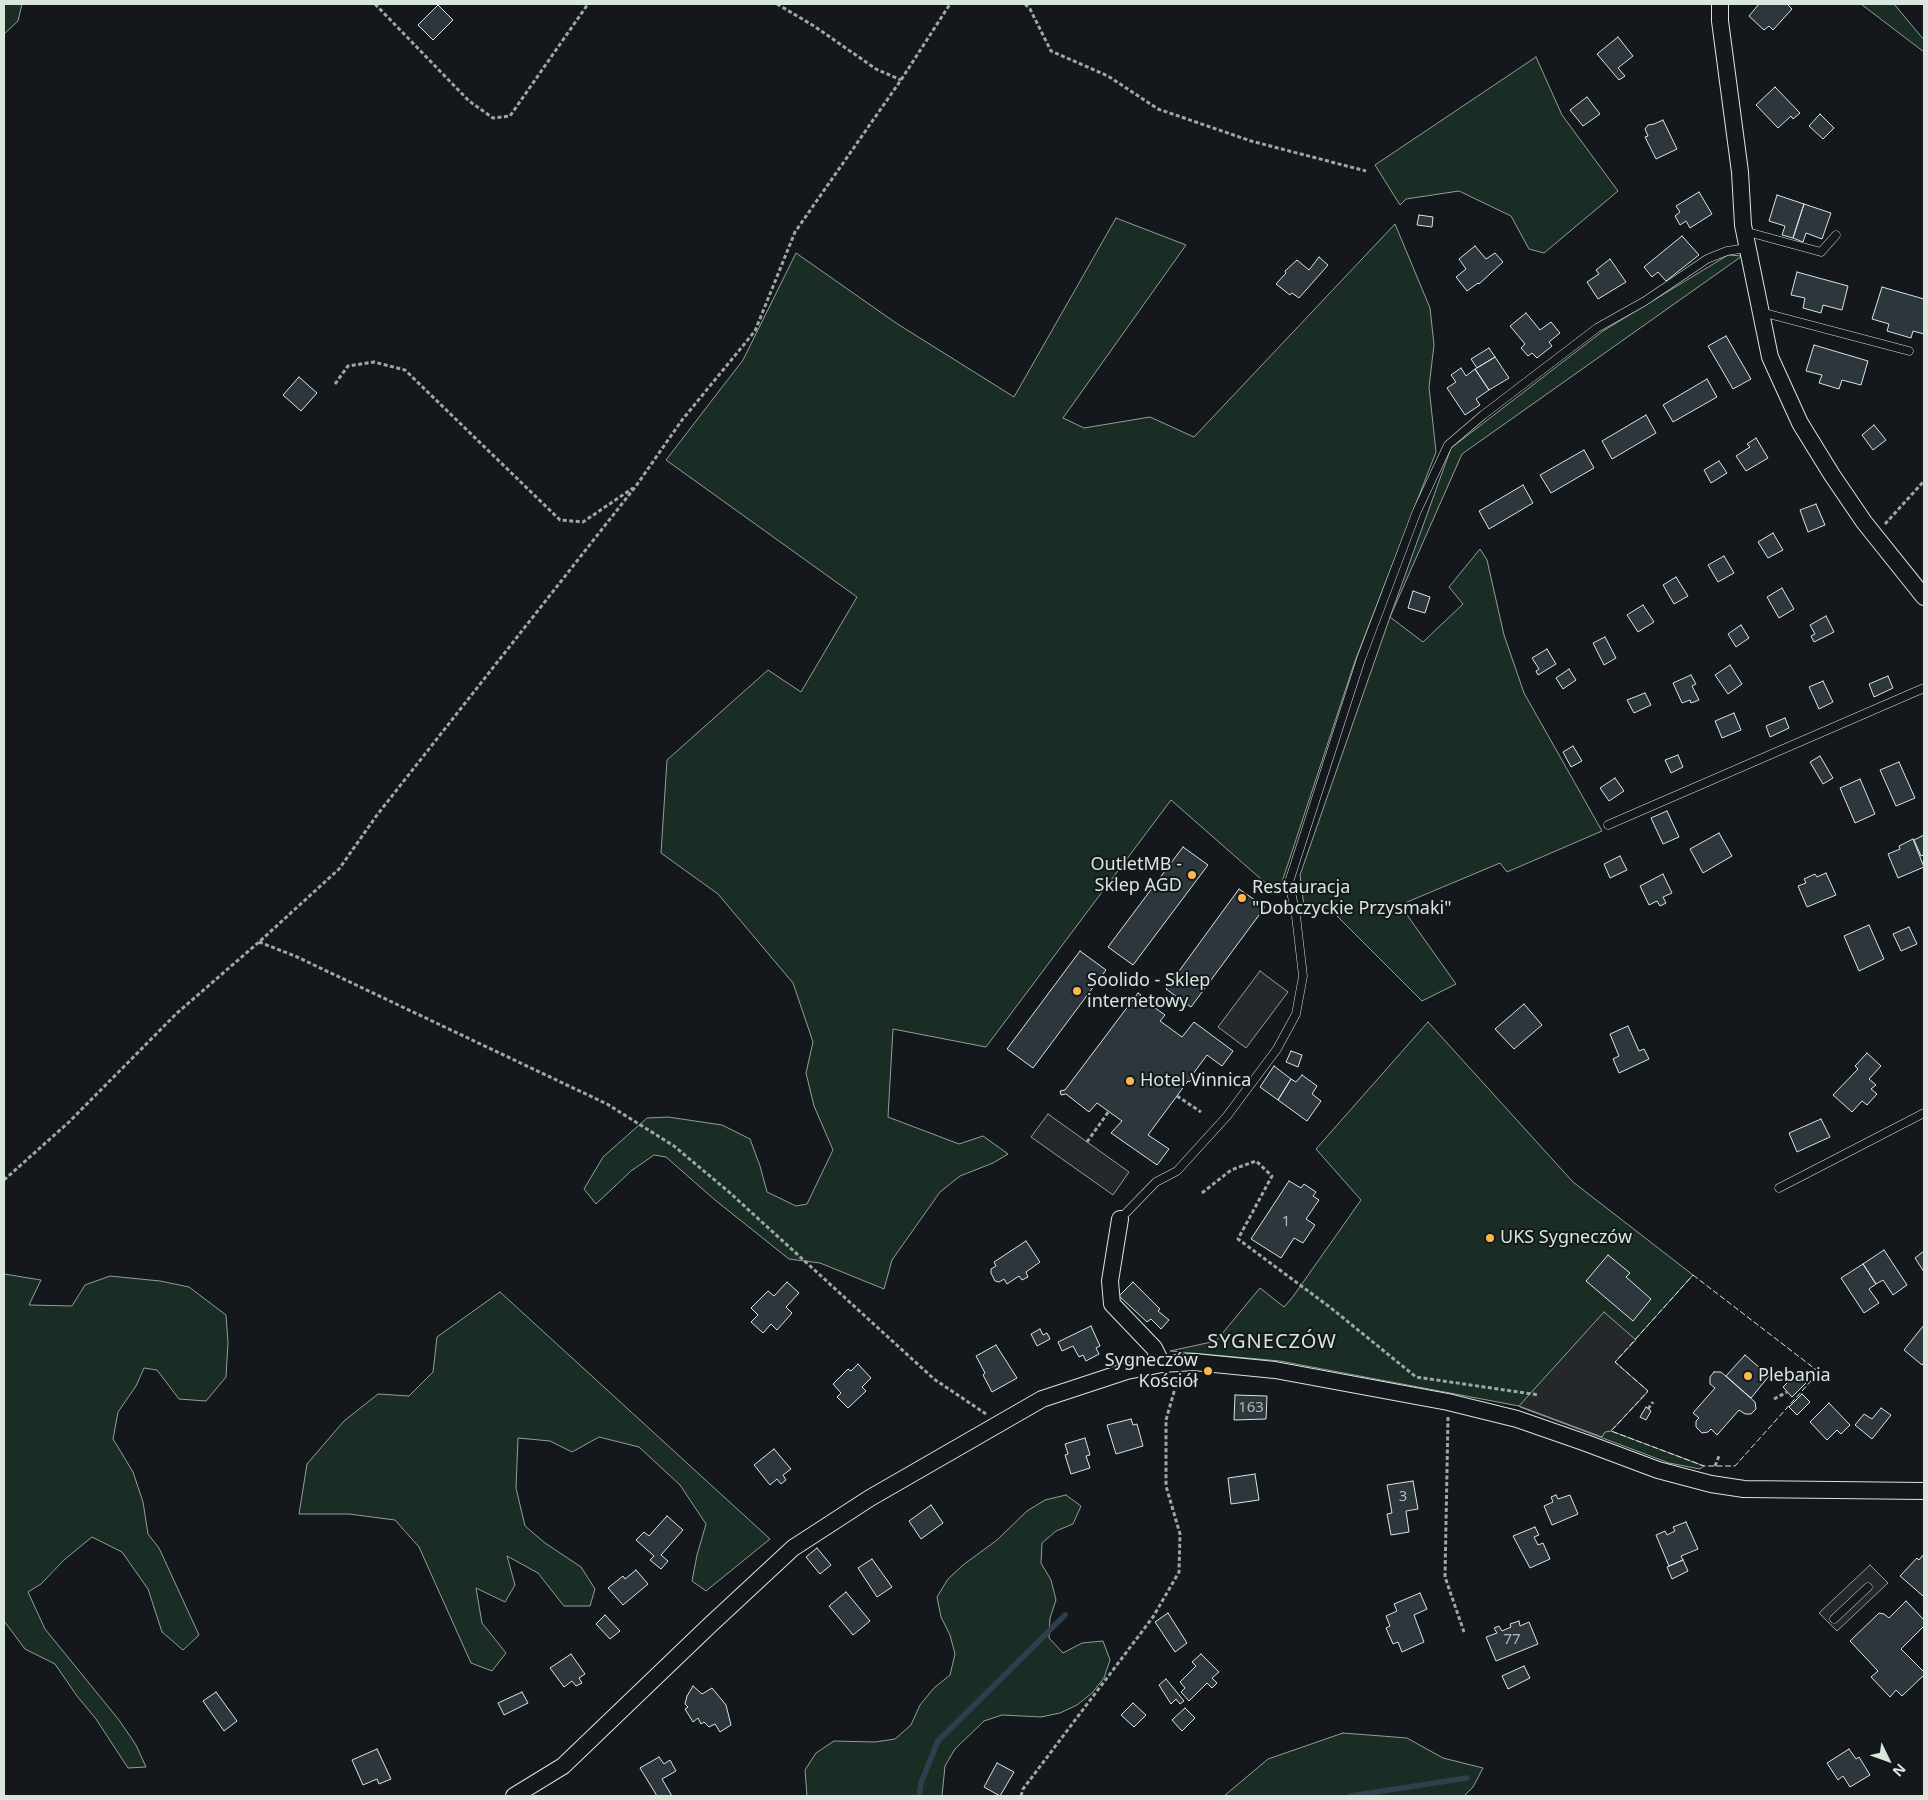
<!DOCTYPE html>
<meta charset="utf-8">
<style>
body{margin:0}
#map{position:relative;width:1928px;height:1800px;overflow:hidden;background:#14181c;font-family:"Noto Sans",sans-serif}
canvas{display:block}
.frame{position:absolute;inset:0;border:5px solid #d8e6dc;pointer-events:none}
.north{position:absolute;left:1863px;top:1735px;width:50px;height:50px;-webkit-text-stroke:4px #14181c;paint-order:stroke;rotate:132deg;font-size:14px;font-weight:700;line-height:20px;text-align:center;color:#d8e6dc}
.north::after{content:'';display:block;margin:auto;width:18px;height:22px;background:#d8e6dc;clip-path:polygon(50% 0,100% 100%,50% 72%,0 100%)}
</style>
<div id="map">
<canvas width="1928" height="1800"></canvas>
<div class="frame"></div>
<div class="north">N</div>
</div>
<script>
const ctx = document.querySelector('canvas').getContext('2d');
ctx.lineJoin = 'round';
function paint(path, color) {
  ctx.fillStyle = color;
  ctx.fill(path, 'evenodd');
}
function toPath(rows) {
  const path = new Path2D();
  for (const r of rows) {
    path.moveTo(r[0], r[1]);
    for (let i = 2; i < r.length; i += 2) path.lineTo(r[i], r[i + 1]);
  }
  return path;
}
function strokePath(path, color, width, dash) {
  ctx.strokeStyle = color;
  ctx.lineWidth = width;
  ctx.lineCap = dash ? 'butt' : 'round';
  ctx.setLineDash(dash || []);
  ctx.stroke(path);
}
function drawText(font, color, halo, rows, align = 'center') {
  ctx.font = font + ' "Noto Sans",sans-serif';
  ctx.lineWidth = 4;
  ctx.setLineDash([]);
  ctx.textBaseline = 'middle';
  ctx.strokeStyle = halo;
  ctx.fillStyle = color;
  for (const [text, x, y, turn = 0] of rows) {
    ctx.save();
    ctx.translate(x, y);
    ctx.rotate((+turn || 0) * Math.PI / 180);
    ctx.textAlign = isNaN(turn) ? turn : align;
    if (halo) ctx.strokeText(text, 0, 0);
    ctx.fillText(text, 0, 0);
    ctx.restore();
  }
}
const green = toPath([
 [4,4,22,4,18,21,4,34,4,4],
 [1861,4,1894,4,1924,40,1924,52,1861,4],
 [1536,57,1562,115,1618,191,1544,253,1529,249,1511,216,1459,191,1406,199,1400,205,1375,165,1536,57],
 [1116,218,1186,245,1063,418,1084,428,1150,417,1194,437,1395,224,1430,308,1434,345,1429,387,1436,452,1355,661,1278,894,1171,800,986,1047,893,1029,888,1117,959,1144,983,1136,1008,1154,993,1163,960,1176,940,1192,892,1260,884,1289,820,1263,789,1259,715,1200,666,1157,654,1155,631,1171,596,1204,584,1189,603,1157,647,1118,668,1117,722,1125,750,1139,760,1166,767,1192,796,1206,807,1204,833,1150,814,1106,806,1073,813,1042,793,983,718,894,661,853,667,760,768,670,801,692,857,597,666,460,743,360,796,253,896,323,1014,397,1116,218],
 [1728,255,1742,256,1462,454,1390,617,1423,642,1463,604,1449,587,1480,549,1487,560,1504,635,1524,693,1602,831,1507,872,1500,863,1400,905,1456,984,1422,1001,1329,908,1304,906,1300,875,1390,617,1451,448,1603,331,1728,255],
 [1428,1022,1573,1182,1693,1275,1615,1362,1648,1391,1611,1431,1704,1466,1700,1469,1669,1463,1520,1407,1522,1403,1519,1406,1280,1361,1170,1351,1216,1341,1260,1288,1284,1307,1292,1298,1361,1200,1316,1149,1428,1022],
 [4,1274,41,1280,29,1305,72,1306,85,1285,110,1276,160,1281,189,1287,226,1315,228,1342,226,1377,206,1401,179,1399,157,1370,144,1368,136,1386,118,1412,113,1439,133,1472,143,1502,148,1534,159,1548,199,1635,183,1650,162,1632,148,1589,122,1552,92,1537,64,1560,41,1584,28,1592,45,1629,119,1720,136,1745,146,1767,128,1768,96,1719,77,1696,55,1664,25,1649,4,1621,4,1274],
 [500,1292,770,1539,706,1591,692,1581,697,1555,706,1524,680,1485,639,1447,599,1437,572,1452,550,1441,518,1438,516,1488,525,1526,545,1543,581,1567,595,1589,590,1606,564,1606,538,1573,507,1556,515,1585,505,1602,476,1588,482,1623,506,1653,492,1671,471,1663,419,1547,395,1520,349,1514,299,1514,307,1464,344,1421,378,1394,409,1396,433,1372,437,1337,500,1292],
 [1066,1495,1081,1506,1073,1524,1056,1531,1042,1543,1041,1563,1051,1580,1056,1600,1050,1618,1049,1638,1063,1653,1082,1643,1103,1641,1110,1660,1104,1678,1092,1693,1077,1705,1060,1713,1041,1717,1002,1715,984,1721,955,1749,945,1766,942,1796,807,1796,805,1770,816,1753,834,1741,875,1742,895,1739,911,1725,920,1705,934,1688,950,1675,955,1654,950,1635,941,1617,937,1597,948,1579,963,1565,997,1540,1027,1511,1045,1500,1066,1495],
 [1343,1733,1407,1738,1443,1758,1483,1768,1473,1787,1464,1796,1224,1796,1268,1759,1343,1733]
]);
const parking = toPath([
 [1260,971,1288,992,1246,1048,1218,1027,1260,971],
 [1048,1114,1129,1172,1113,1195,1031,1137,1048,1114],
 [1604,1312,1636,1340,1615,1362,1648,1391,1645,1395,1611,1431,1605,1432,1602,1437,1519,1406,1604,1312],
 [1870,1565,1888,1583,1837,1631,1819,1613,1870,1565]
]);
const stream = toPath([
 [919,1796,921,1783,938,1741,1065,1615],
 [1350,1796,1467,1778]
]);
const building = toPath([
 [1759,4,1787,4,1792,9,1773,30,1769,26,1764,30,1749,16,1759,4],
 [438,5,453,20,433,40,418,25,438,5],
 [1618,37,1633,56,1618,68,1625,76,1619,80,1597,54,1618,37],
 [1775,87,1800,113,1793,119,1791,116,1778,128,1756,105,1775,87],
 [1587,97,1600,114,1583,126,1570,110,1587,97],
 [1820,114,1834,128,1823,139,1809,126,1820,114],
 [1663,120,1677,149,1656,159,1645,137,1648,136,1645,129,1648,125,1654,124,1663,120],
 [1699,192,1712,214,1690,228,1686,221,1680,225,1675,216,1680,212,1676,206,1699,192],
 [1777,195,1804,204,1793,238,1782,235,1785,226,1769,221,1777,195],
 [1804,204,1831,213,1822,239,1806,233,1803,242,1793,238,1804,204],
 [1419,215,1433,217,1432,227,1417,225,1419,215],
 [1682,236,1699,255,1666,281,1658,272,1652,277,1644,267,1682,236],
 [1475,246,1486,259,1495,253,1503,262,1479,284,1478,283,1467,291,1456,277,1466,269,1459,259,1475,246],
 [1319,257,1328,265,1299,298,1292,293,1290,295,1276,284,1286,273,1285,271,1297,260,1309,270,1319,257],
 [1610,259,1626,282,1598,299,1587,282,1599,274,1596,270,1610,259],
 [1797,272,1848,286,1842,310,1823,305,1821,313,1803,308,1805,298,1791,295,1797,272],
 [1882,287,1924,299,1924,334,1913,331,1911,338,1887,331,1889,324,1872,319,1882,287],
 [1526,313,1540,330,1551,322,1560,333,1549,342,1552,346,1537,358,1532,353,1528,356,1521,348,1525,344,1510,326,1526,313],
 [1726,336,1751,379,1733,389,1708,346,1726,336],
 [1814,345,1868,361,1861,385,1842,380,1839,389,1819,383,1822,375,1806,371,1814,345],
 [1489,348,1495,357,1477,368,1471,359,1489,348],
 [1495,357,1509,378,1489,390,1475,369,1495,357],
 [1461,368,1466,376,1475,369,1489,390,1476,399,1480,405,1465,415,1447,388,1456,382,1451,375,1461,368],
 [299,377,317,393,301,411,283,395,299,377],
 [1707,379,1717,397,1673,422,1663,405,1707,379],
 [1646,415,1656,433,1612,459,1602,441,1646,415],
 [1874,425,1886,440,1873,450,1862,435,1874,425],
 [1756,438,1768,458,1746,471,1736,456,1750,447,1747,444,1756,438],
 [1584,450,1594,468,1551,493,1540,475,1584,450],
 [1719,461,1727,473,1711,483,1704,470,1719,461],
 [1523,485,1533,503,1489,529,1479,511,1523,485],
 [1816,504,1825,525,1808,532,1800,510,1816,504],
 [1773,533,1783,550,1768,558,1758,542,1773,533],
 [1724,556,1734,573,1718,582,1708,565,1724,556],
 [1676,577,1688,596,1674,604,1663,585,1676,577],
 [1782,588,1794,609,1779,618,1767,597,1782,588],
 [1413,591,1430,597,1425,613,1408,608,1413,591],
 [1643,605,1654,622,1638,632,1627,615,1643,605],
 [1826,616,1834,632,1814,642,1811,636,1815,634,1810,625,1826,616],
 [1741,625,1749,638,1736,647,1728,634,1741,625],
 [1605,637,1616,658,1604,665,1593,643,1605,637],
 [1547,649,1556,664,1538,675,1536,671,1539,669,1532,658,1547,649],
 [1730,665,1742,684,1728,694,1715,675,1730,665],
 [1569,669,1576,680,1563,689,1556,678,1569,669],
 [1691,675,1696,684,1692,686,1699,700,1691,703,1690,700,1682,703,1673,683,1691,675],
 [1888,676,1893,688,1874,697,1869,684,1888,676],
 [1823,681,1833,702,1819,709,1809,687,1823,681],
 [1645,693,1651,705,1634,713,1627,700,1645,693],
 [1734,713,1741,730,1722,738,1715,721,1734,713],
 [1785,718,1789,728,1770,737,1766,726,1785,718],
 [1573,746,1582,761,1571,767,1563,752,1573,746],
 [1678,755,1683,767,1671,773,1665,760,1678,755],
 [1820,756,1833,778,1823,784,1810,762,1820,756],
 [1899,762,1915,798,1896,806,1880,770,1899,762],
 [1615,778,1624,791,1609,801,1600,788,1615,778],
 [1860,779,1875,814,1855,823,1840,788,1860,779],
 [1667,811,1679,837,1663,844,1651,818,1667,811],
 [1719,833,1732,856,1703,873,1690,849,1719,833],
 [1924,835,1924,855,1921,856,1914,840,1924,835],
 [1913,839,1924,867,1898,878,1888,854,1900,849,1899,846,1913,839],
 [1183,847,1208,865,1133,965,1108,947,1183,847],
 [1620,856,1627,870,1610,878,1604,864,1620,856],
 [1826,873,1836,895,1807,907,1798,886,1806,883,1804,879,1815,874,1817,877,1826,873],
 [1663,874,1672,893,1663,897,1666,903,1660,906,1657,901,1649,905,1640,886,1663,874],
 [1239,889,1265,907,1191,1007,1166,989,1239,889],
 [1869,925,1884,959,1859,971,1844,936,1869,925],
 [1909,927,1917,944,1901,951,1893,934,1909,927],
 [1080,951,1106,970,1033,1068,1007,1049,1080,951],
 [1138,993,1141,995,1140,997,1165,1015,1160,1021,1182,1037,1194,1022,1233,1051,1222,1066,1207,1055,1190,1078,1192,1079,1189,1082,1188,1081,1148,1135,1169,1149,1157,1165,1111,1133,1122,1121,1097,1103,1089,1112,1066,1094,1061,1095,1060,1091,1065,1090,1138,993],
 [1524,1004,1542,1025,1514,1049,1495,1029,1524,1004],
 [1628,1026,1639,1051,1644,1049,1649,1059,1619,1073,1613,1059,1619,1056,1610,1034,1628,1026],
 [1291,1051,1302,1055,1298,1067,1286,1062,1291,1051],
 [1867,1053,1881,1066,1869,1079,1876,1085,1871,1089,1877,1094,1867,1105,1862,1101,1852,1112,1833,1095,1858,1069,1855,1066,1867,1053],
 [1274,1066,1291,1079,1278,1100,1260,1087,1274,1066],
 [1302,1075,1317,1086,1312,1094,1321,1101,1307,1121,1278,1100,1291,1079,1296,1082,1302,1075],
 [1821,1119,1830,1137,1797,1152,1789,1133,1821,1119],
 [1289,1181,1301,1188,1304,1184,1316,1192,1313,1196,1319,1200,1306,1219,1315,1225,1303,1243,1294,1238,1281,1258,1251,1239,1289,1181],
 [1026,1241,1040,1262,1026,1272,1028,1277,1022,1280,1019,1276,1007,1284,1004,1279,999,1282,995,1281,991,1273,991,1269,996,1266,994,1262,1026,1241],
 [1884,1250,1907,1285,1893,1295,1883,1280,1876,1284,1863,1264,1884,1250],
 [1924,1251,1924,1272,1915,1258,1924,1251],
 [1608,1255,1630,1273,1626,1277,1651,1299,1633,1321,1586,1281,1608,1255],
 [1863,1264,1876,1284,1869,1289,1879,1303,1864,1313,1841,1278,1863,1264],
 [787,1282,799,1293,786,1307,792,1313,777,1330,771,1324,763,1333,751,1322,758,1315,751,1308,768,1291,774,1296,787,1282],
 [1133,1282,1160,1309,1158,1311,1169,1320,1161,1329,1151,1319,1147,1322,1119,1296,1133,1282],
 [1924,1325,1924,1362,1922,1365,1904,1350,1924,1325],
 [1091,1326,1100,1346,1096,1348,1099,1354,1086,1361,1083,1355,1079,1357,1073,1346,1062,1351,1058,1342,1091,1326],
 [1040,1329,1043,1335,1047,1333,1050,1339,1037,1346,1031,1334,1040,1329],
 [996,1345,1017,1378,992,1392,983,1375,985,1373,976,1356,996,1345],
 [1745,1355,1769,1376,1751,1398,1726,1376,1745,1355],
 [858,1364,871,1378,862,1387,866,1391,848,1408,837,1397,841,1393,833,1384,848,1369,851,1371,858,1364],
 [1714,1372,1721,1372,1755,1402,1756,1409,1751,1414,1745,1414,1739,1410,1717,1435,1711,1429,1708,1432,1702,1433,1696,1427,1696,1421,1699,1418,1693,1413,1715,1388,1710,1384,1710,1377,1714,1372],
 [1797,1373,1807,1382,1792,1397,1783,1387,1797,1373],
 [1802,1394,1810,1402,1797,1415,1789,1407,1802,1394],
 [1235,1395,1267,1396,1266,1419,1234,1420,1235,1395],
 [1829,1403,1850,1425,1841,1434,1837,1430,1827,1440,1810,1422,1829,1403],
 [1646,1407,1651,1411,1646,1420,1640,1417,1646,1407],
 [1881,1408,1891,1415,1872,1439,1855,1425,1864,1414,1872,1419,1881,1408],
 [1131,1419,1133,1425,1137,1424,1143,1446,1116,1454,1107,1425,1131,1419],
 [1085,1438,1090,1455,1086,1456,1090,1468,1071,1474,1065,1455,1068,1454,1065,1444,1085,1438],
 [774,1449,791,1469,783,1475,786,1480,781,1484,777,1479,770,1485,754,1465,774,1449],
 [1255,1474,1259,1500,1231,1504,1228,1478,1255,1474],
 [1413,1481,1418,1509,1406,1511,1409,1532,1391,1535,1387,1514,1392,1513,1387,1485,1413,1481],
 [1556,1495,1558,1499,1570,1495,1578,1514,1552,1525,1544,1506,1553,1502,1551,1497,1556,1495],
 [931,1505,943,1523,921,1539,909,1521,931,1505],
 [667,1516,683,1530,661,1555,668,1561,661,1569,650,1560,654,1556,636,1540,644,1532,649,1536,667,1516],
 [1686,1522,1698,1549,1681,1556,1683,1560,1669,1566,1656,1535,1665,1531,1667,1535,1675,1531,1673,1527,1686,1522],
 [1535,1527,1539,1535,1534,1537,1538,1545,1543,1543,1550,1559,1530,1568,1513,1536,1535,1527],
 [817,1548,831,1565,820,1574,806,1557,817,1548],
 [1924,1554,1924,1595,1923,1596,1900,1576,1917,1558,1919,1560,1924,1554],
 [872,1559,892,1587,877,1597,858,1568,872,1559],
 [1683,1560,1688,1571,1672,1579,1667,1567,1683,1560],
 [636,1570,648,1584,623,1605,608,1588,623,1576,625,1579,636,1570],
 [846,1592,870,1621,853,1635,829,1606,846,1592],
 [1420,1593,1427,1609,1414,1615,1424,1642,1402,1652,1398,1642,1393,1644,1386,1628,1390,1626,1386,1616,1397,1611,1394,1604,1420,1593],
 [1906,1601,1924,1620,1924,1626,1901,1649,1924,1672,1924,1675,1902,1696,1896,1690,1890,1697,1871,1677,1878,1671,1850,1641,1879,1613,1884,1614,1889,1618,1906,1601],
 [1168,1613,1187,1643,1175,1652,1155,1622,1168,1613],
 [605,1615,620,1631,610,1639,596,1624,605,1615],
 [1519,1621,1520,1626,1529,1622,1538,1644,1496,1661,1486,1637,1497,1633,1494,1628,1499,1626,1502,1631,1511,1627,1510,1624,1519,1621],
 [571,1654,585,1674,579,1678,582,1683,576,1686,572,1681,564,1687,550,1668,571,1654],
 [1201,1654,1219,1672,1212,1678,1217,1683,1212,1688,1207,1683,1189,1701,1181,1692,1185,1688,1180,1682,1196,1666,1192,1662,1201,1654],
 [1524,1666,1530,1678,1508,1689,1502,1676,1524,1666],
 [1166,1679,1184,1701,1180,1704,1176,1699,1171,1704,1159,1685,1166,1679],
 [693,1686,702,1694,712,1688,726,1705,731,1725,720,1732,715,1724,709,1727,704,1722,701,1724,698,1718,693,1722,685,1709,688,1707,685,1704,687,1696,693,1686],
 [216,1692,237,1721,224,1731,203,1701,216,1692],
 [522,1692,528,1703,504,1715,498,1703,522,1692],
 [1133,1703,1146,1715,1134,1727,1121,1715,1133,1703],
 [1185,1708,1195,1718,1182,1731,1172,1720,1185,1708],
 [377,1749,391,1779,379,1784,377,1779,363,1785,352,1760,377,1749],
 [1849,1749,1856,1759,1859,1757,1870,1775,1850,1787,1843,1776,1838,1780,1827,1763,1849,1749],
 [659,1757,664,1764,670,1760,676,1771,662,1779,672,1796,657,1796,640,1768,659,1757],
 [997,1763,1014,1772,1000,1796,984,1787,997,1763]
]);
const path = toPath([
 [375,4,469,101,493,118,510,116,588,4],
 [777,4,814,26,876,69,901,80],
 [1025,4,1030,9,1051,51,1108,76,1158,109,1251,141,1366,171],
 [335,384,348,366,374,362,405,370,560,520,583,522,633,488],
 [1885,524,1924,481],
 [259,942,295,956,607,1104,674,1146,729,1192,934,1379,986,1414],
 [1177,1096,1201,1112],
 [1087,1142,1109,1111],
 [4,1180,69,1122,177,1013,259,942,339,869,377,815,636,486,682,420,755,331,795,232,901,80,950,4],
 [1202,1193,1231,1170,1256,1161,1272,1176,1238,1239,1331,1308,1416,1377,1539,1395],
 [1774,1399,1787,1392],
 [1648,1409,1653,1402],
 [1448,1417,1445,1577,1464,1632],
 [1715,1466,1719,1456],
 [1021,1796,1023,1789,1153,1617,1179,1572,1180,1534,1166,1486,1166,1420,1178,1378]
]);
const lane = toPath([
 [1744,231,1821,252,1836,235],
 [1761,312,1909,351],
 [1608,825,1924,688],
 [1779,1188,1924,1113],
 [1120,1219,1156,1182,1177,1171,1227,1116,1277,1049,1296,1014,1303,976,1296,916,1289,882,1361,659,1417,511,1448,445,1483,415,1597,328,1645,301,1707,259,1727,251,1747,248],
 [1834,1619,1868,1587]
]);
const street = toPath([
 [1720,4,1720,21,1740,172,1743,225,1770,357,1800,423,1832,475,1864,522,1924,597],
 [1120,1219,1110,1281,1112,1304,1154,1348,1162,1364],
 [514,1796,563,1766,709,1626,793,1548,870,1498,1042,1399,1127,1371,1162,1364,1194,1362,1275,1370,1448,1402,1517,1419,1586,1443,1658,1470,1711,1484,1744,1489,1924,1491]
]);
const fence = toPath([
 [1693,1275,1819,1372,1735,1466,1704,1466,1611,1431,1648,1391,1615,1362,1693,1275]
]);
const markers = [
 [1192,875,5,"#ffb74d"],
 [1242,898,5,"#ffb74d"],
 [1077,991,5,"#ffb74d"],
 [1130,1081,5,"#ffb74d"],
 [1490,1238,5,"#ffb74d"],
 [1208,1371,5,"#ffb74d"],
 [1748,1376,5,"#ffb74d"]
];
const numberNames = [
 ["1",1286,1222],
 ["163",1251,1408],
 ["3",1403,1497],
 ["77",1512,1640]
];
const poiNames = [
 ["OutletMB -",1182,865,"right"],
 ["Sklep AGD",1182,886,"right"],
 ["Restauracja",1252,888],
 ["\"Dobczyckie Przysmaki\"",1252,909],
 ["Soolido - Sklep",1087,981],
 ["internetowy",1087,1002],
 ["Hotel Vinnica",1140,1081],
 ["UKS Sygneczów",1500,1238],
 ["Sygneczów",1198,1361,"right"],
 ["Kościół",1198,1382,"right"],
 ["Plebania",1758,1376]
];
const quarterNames = [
 ["SYGNECZÓW",1272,1342]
];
paint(green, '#1a2d24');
strokePath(green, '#939e99', 1);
paint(parking, '#24282b');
strokePath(parking, '#939e99', 1);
strokePath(stream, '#2f3f4d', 5.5);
paint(building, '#2c363c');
strokePath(building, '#d8e6dc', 1);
strokePath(lane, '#d8e6dc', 9);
strokePath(street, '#d8e6dc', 18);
strokePath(path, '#9da8a2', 3, [4, 2.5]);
strokePath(lane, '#14181c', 8);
strokePath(street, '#14181c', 16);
strokePath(fence, '#d8e6dc', 1, [6, 2.5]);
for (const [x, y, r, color] of markers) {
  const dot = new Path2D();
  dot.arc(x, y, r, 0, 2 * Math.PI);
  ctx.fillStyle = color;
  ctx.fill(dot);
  strokePath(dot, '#14181c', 2);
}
drawText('15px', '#adbab4', null, numberNames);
drawText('18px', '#d8e6dc', '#14181c', poiNames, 'left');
ctx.letterSpacing = '1px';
drawText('20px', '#d8e6dc', '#14181c', quarterNames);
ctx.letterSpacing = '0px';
</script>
